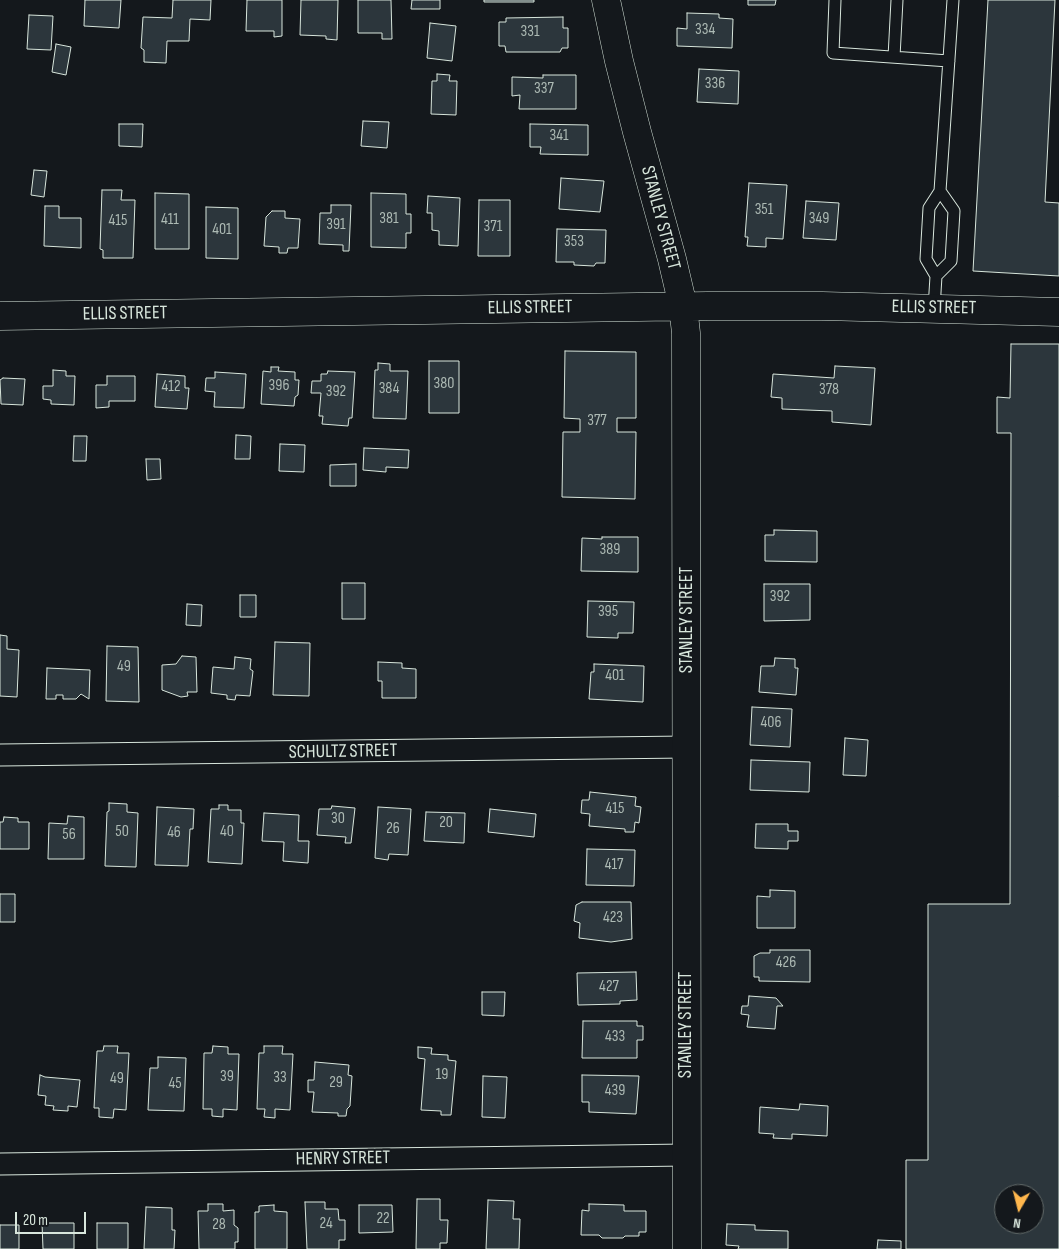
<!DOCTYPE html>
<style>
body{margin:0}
#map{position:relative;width:1059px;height:1249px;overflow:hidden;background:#14181c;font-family:"Sofia Sans Condensed",sans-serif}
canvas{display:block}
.north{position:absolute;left:994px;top:1184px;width:50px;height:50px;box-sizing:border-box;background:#14181c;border:1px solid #626a69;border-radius:50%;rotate:188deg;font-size:14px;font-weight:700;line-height:20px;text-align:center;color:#d8e6dc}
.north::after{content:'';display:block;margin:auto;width:18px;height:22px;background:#ffb74d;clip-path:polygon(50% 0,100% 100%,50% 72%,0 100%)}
.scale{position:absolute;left:15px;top:1212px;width:71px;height:22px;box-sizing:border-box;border:2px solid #d8e6dc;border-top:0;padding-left:6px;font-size:15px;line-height:18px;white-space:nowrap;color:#d8e6dc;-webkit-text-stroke:4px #14181c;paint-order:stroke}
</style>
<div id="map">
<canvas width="1059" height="1249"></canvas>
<div class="north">N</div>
<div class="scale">20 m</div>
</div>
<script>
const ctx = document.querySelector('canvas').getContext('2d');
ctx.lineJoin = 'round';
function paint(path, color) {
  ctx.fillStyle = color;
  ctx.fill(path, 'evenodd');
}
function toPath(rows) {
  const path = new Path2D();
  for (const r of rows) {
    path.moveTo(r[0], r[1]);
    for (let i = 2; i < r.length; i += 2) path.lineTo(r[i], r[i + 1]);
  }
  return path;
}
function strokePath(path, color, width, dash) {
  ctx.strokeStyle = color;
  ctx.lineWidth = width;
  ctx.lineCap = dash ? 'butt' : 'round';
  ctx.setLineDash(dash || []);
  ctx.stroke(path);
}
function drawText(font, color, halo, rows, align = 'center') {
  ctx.font = font + ' "Sofia Sans Condensed",sans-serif';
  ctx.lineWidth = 4;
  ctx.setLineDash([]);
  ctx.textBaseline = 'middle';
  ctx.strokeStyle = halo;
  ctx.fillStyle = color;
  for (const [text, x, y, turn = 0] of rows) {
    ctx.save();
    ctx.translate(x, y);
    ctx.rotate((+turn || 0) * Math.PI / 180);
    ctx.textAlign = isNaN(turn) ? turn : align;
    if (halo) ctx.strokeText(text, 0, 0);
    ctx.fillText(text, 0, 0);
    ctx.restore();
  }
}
const building = toPath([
 [85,0,121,0,119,28,84,26,85,0],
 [173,0,211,0,210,20,190,19,189,41,167,41,166,63,144,62,144,50,141,48,143,17,172,18,173,0],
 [247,0,282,0,282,36,274,37,274,31,246,31,247,0],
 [301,0,338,0,337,40,326,39,326,36,300,35,301,0],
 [358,0,391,0,392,39,382,39,382,33,358,33,358,0],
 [412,0,440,0,440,9,411,9,412,0],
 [484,0,534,0,534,2,484,2,484,0],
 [748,0,776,0,775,5,748,5,748,0],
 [988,0,1055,0,1045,202,1059,203,1059,276,973,271,988,0],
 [687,13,719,14,719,18,733,19,732,48,677,46,677,28,687,29,687,13],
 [29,15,53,16,51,50,27,49,29,15],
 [563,17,563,28,568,28,568,48,562,48,560,52,506,52,505,46,499,46,499,22,506,22,506,18,563,17],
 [430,23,456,26,452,61,427,58,430,23],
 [56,44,71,47,66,75,52,72,56,44],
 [699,69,739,71,738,104,697,102,699,69],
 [437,74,450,75,449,81,457,81,456,115,431,114,432,81,437,81,437,74],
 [543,75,576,75,576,109,519,109,520,95,512,96,512,77,543,78,543,75],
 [363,121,389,122,387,148,361,146,363,121],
 [119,124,143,124,142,147,119,146,119,124],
 [530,124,588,125,588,155,540,154,541,147,530,147,530,124],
 [34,170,47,171,44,197,31,195,34,170],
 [561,178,604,181,600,212,559,209,561,178],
 [749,183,787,185,783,239,766,238,766,247,747,246,748,237,745,237,749,183],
 [102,190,122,190,121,200,135,200,133,258,103,258,103,250,100,249,102,190],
 [155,193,189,194,189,249,155,249,155,193],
 [371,193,406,194,406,214,411,214,411,233,406,233,406,248,371,247,371,193],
 [428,196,460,198,458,246,439,245,439,231,432,230,432,213,427,213,428,196],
 [479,200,510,200,510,256,478,256,479,200],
 [806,201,839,203,836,240,803,238,806,201],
 [331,205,351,205,349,251,343,251,343,245,319,244,320,213,331,213,331,205],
 [45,206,59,206,59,218,81,218,81,248,44,246,45,206],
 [206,207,238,208,238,259,206,258,206,207],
 [272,211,285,211,285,218,300,219,298,248,288,248,287,253,279,253,279,247,264,246,266,217,272,211],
 [557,229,606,230,605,263,596,263,594,266,574,265,574,262,556,262,557,229],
 [1011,344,1059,344,1059,1249,906,1249,906,1160,928,1160,928,904,1010,904,1011,433,997,433,997,397,1010,398,1011,344],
 [1004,1194,1034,1194,1034,1224,1004,1224,1004,1194],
 [565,351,636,352,636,418,617,418,617,432,636,432,635,499,562,497,563,432,580,432,580,419,564,418,565,351],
 [429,361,459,361,459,413,429,413,429,361],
 [378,363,390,364,390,371,408,371,406,419,373,418,375,370,378,370,378,363],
 [835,366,875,368,871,425,832,422,832,411,782,409,782,398,771,397,773,374,834,378,835,366],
 [271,367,279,367,278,371,295,372,295,380,299,380,298,395,295,397,294,406,261,404,263,371,271,372,271,367],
 [53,370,66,371,66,376,75,376,74,405,51,404,51,400,43,399,43,386,53,386,53,370],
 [328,371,355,372,352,418,349,418,348,426,322,424,323,416,319,416,321,393,311,393,312,381,321,381,321,374,327,374,328,371],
 [215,372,246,374,244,408,214,407,215,392,205,391,206,378,215,378,215,372],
 [157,374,185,376,185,388,189,388,187,409,155,407,157,374],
 [107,376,135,376,135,401,109,401,109,407,96,408,96,385,107,385,107,376],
 [3,378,25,379,23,405,1,404,0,380,3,378],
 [236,435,251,436,250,459,235,459,236,435],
 [74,436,87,436,86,461,73,461,74,436],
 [280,444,305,445,304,472,279,471,280,444],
 [364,448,409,450,408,468,386,467,386,472,363,470,364,448],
 [146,459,160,459,161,479,147,480,146,459],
 [356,464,356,486,330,486,330,465,356,464],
 [774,530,817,531,817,562,765,561,765,535,774,535,774,530],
 [602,537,638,537,638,572,581,571,582,538,602,539,602,537],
 [342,583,365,583,365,619,342,619,342,583],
 [764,584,810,584,810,620,764,621,764,584],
 [240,595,256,595,256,617,240,617,240,595],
 [588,601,634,602,633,633,618,633,618,638,587,637,588,601],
 [187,604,202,605,201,626,186,625,187,604],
 [0,635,7,636,7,649,19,650,17,697,0,696,0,635],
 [275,642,310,643,309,696,273,695,275,642],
 [107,646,138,647,139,702,106,701,107,646],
 [182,656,196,657,197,692,187,692,188,696,181,697,162,690,162,665,176,664,182,656],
 [235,657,251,659,250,669,253,671,250,696,236,695,235,700,227,699,227,695,211,693,213,667,234,669,235,657],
 [775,658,795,659,795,668,798,668,796,695,759,692,761,666,774,666,775,658],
 [378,662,402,663,402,668,416,669,416,698,382,698,382,681,378,681,378,662],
 [594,664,644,666,643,702,589,699,591,672,594,672,594,664],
 [47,668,90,670,89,699,81,694,76,699,63,699,63,695,56,695,56,699,46,699,47,668],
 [752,707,792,709,790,747,750,745,752,707],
 [845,738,868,740,866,776,843,775,845,738],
 [751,760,810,762,809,792,750,790,751,760],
 [590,792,636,797,635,806,641,807,639,823,635,822,634,832,625,832,625,829,589,826,590,814,581,813,582,800,589,800,590,792],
 [109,803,127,804,127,812,138,813,136,867,105,866,107,812,109,811,109,803],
 [219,805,228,805,228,810,241,810,241,823,244,823,242,864,208,862,211,809,219,809,219,805],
 [332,806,355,808,351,843,345,843,346,837,317,835,319,809,331,809,332,806],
 [157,807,194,809,193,829,190,829,188,866,155,865,157,807],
 [378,807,411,809,408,855,389,854,388,860,375,858,378,807],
 [490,809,536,814,534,837,488,832,490,809],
 [426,812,465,813,464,843,424,841,426,812],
 [264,813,299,815,298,841,309,841,308,863,283,861,284,842,262,841,264,813],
 [68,816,84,817,84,859,48,859,49,823,67,824,68,816],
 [4,817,18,818,18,822,29,822,29,849,0,849,0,822,3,822,4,817],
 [756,824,788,824,788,831,798,831,798,841,788,841,788,849,755,848,756,824],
 [587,849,635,850,634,886,586,885,587,849],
 [770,890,795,891,795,928,757,928,757,896,770,897,770,890],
 [0,894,15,894,15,922,0,922,0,894],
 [582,902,631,902,632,939,611,942,579,938,580,923,574,921,576,905,582,902],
 [770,950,810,950,810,982,759,981,759,977,754,977,754,956,760,953,770,953,770,950],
 [636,972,637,1000,620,1001,620,1004,578,1005,577,973,636,972],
 [482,992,505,992,504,1016,482,1015,482,992],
 [749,996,776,998,783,1006,777,1006,775,1029,747,1027,749,1015,741,1014,742,1006,748,1006,749,996],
 [583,1021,637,1021,637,1026,643,1026,643,1040,637,1040,637,1058,582,1058,583,1021],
 [104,1046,118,1046,117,1053,129,1053,126,1110,114,1109,113,1118,99,1117,99,1108,94,1108,97,1051,103,1051,104,1046],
 [213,1046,228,1047,228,1054,239,1054,237,1110,223,1109,223,1117,212,1116,212,1109,203,1109,204,1053,212,1053,213,1046],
 [264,1046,283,1046,282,1054,293,1054,290,1110,275,1109,275,1118,264,1117,265,1109,257,1109,259,1053,264,1053,264,1046],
 [418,1047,432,1048,431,1054,448,1055,448,1060,456,1061,451,1115,441,1115,441,1111,421,1110,425,1059,418,1058,418,1047],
 [158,1057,186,1058,184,1111,148,1110,150,1068,158,1068,158,1057],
 [315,1062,349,1065,348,1075,352,1076,350,1106,347,1109,346,1116,338,1116,338,1113,312,1112,314,1092,308,1092,308,1080,314,1080,315,1062],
 [40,1075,45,1077,80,1080,77,1107,68,1106,68,1111,53,1110,54,1106,45,1105,46,1096,38,1095,40,1075],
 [582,1075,639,1076,636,1114,589,1112,589,1102,582,1102,582,1075],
 [483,1076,507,1077,505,1118,482,1117,483,1076],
 [800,1104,828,1106,827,1136,792,1134,792,1139,773,1138,774,1134,759,1133,760,1107,799,1110,800,1104],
 [417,1199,440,1199,440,1220,448,1220,447,1243,440,1243,440,1249,416,1249,417,1199],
 [488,1200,514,1201,513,1219,520,1219,519,1249,486,1249,488,1200],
 [305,1202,325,1202,325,1209,338,1209,339,1220,345,1220,345,1240,339,1240,339,1249,307,1249,305,1202],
 [208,1204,223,1204,223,1211,234,1210,234,1225,238,1228,238,1242,235,1242,235,1249,199,1249,198,1211,208,1211,208,1204],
 [589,1204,624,1205,624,1211,646,1211,646,1232,639,1232,639,1236,625,1236,623,1238,602,1238,599,1235,581,1235,582,1210,589,1211,589,1204],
 [274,1205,274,1211,287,1212,287,1249,255,1249,255,1212,259,1212,259,1206,274,1205],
 [359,1205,392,1205,393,1232,359,1233,359,1205],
 [146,1207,172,1208,172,1230,175,1230,174,1249,144,1249,146,1207],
 [42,1223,74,1223,74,1249,43,1249,42,1223],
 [97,1223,128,1223,128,1249,97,1249,97,1223],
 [727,1224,755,1225,755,1230,788,1231,788,1249,738,1249,739,1246,726,1245,727,1224],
 [0,1225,19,1225,19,1249,0,1249,0,1225],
 [878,1240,901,1241,901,1249,877,1249,878,1240]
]);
const lane = toPath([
 [835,0,833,53,949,61],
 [894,57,897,0],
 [940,191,954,211,951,261,936,276,926,259,929,208,940,191,953,0],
 [934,309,936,276]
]);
const street = toPath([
 [0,755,687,747],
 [0,1164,687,1155]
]);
const secondary = toPath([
 [606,0,619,61,637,132,672,259,683,306,686,333,687,1249],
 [0,316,708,306,822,306,1059,312]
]);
const numberNames = [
 ["334",705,30],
 ["331",530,32],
 ["336",715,84],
 ["337",544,89],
 ["341",559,136],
 ["351",764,210],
 ["381",389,219],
 ["349",819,219],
 ["411",170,220],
 ["415",118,221],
 ["391",336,225],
 ["371",493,227],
 ["401",222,230],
 ["353",574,242],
 ["380",444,384],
 ["396",279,386],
 ["412",171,387],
 ["384",389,389],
 ["378",829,390],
 ["392",336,392],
 ["377",597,421],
 ["389",610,550],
 ["392",780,597],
 ["395",608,612],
 ["49",124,667],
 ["401",615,676],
 ["406",771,723],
 ["415",615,809],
 ["30",338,819],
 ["20",446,823],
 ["26",393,829],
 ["50",122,832],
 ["40",227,832],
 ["46",174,833],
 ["56",69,835],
 ["417",614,865],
 ["423",613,918],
 ["426",786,963],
 ["427",609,987],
 ["433",615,1037],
 ["19",442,1075],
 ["39",227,1077],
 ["33",280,1078],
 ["49",117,1079],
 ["29",336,1083],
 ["45",175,1084],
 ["439",615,1091],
 ["22",383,1219],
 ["24",326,1224],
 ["28",219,1225]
];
const streetNames = [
 ["STANLEY STREET",660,218,75],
 ["ELLIS STREET",530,308,-1],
 ["ELLIS STREET",934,308,1],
 ["ELLIS STREET",125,314,-1],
 ["STANLEY STREET",687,620,-90],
 ["SCHULTZ STREET",343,752,-1],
 ["STANLEY STREET",686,1025,-90],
 ["HENRY STREET",343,1159,-1]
];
paint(building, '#2c363c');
strokePath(building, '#d8e6dc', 1);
strokePath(lane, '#d8e6dc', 13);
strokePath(street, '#d8e6dc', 23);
strokePath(secondary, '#d8e6dc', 29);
strokePath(lane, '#14181c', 11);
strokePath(street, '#14181c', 21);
strokePath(secondary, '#14181c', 28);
drawText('16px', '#adbab4', null, numberNames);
drawText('19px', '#d8e6dc', '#14181c', streetNames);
</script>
